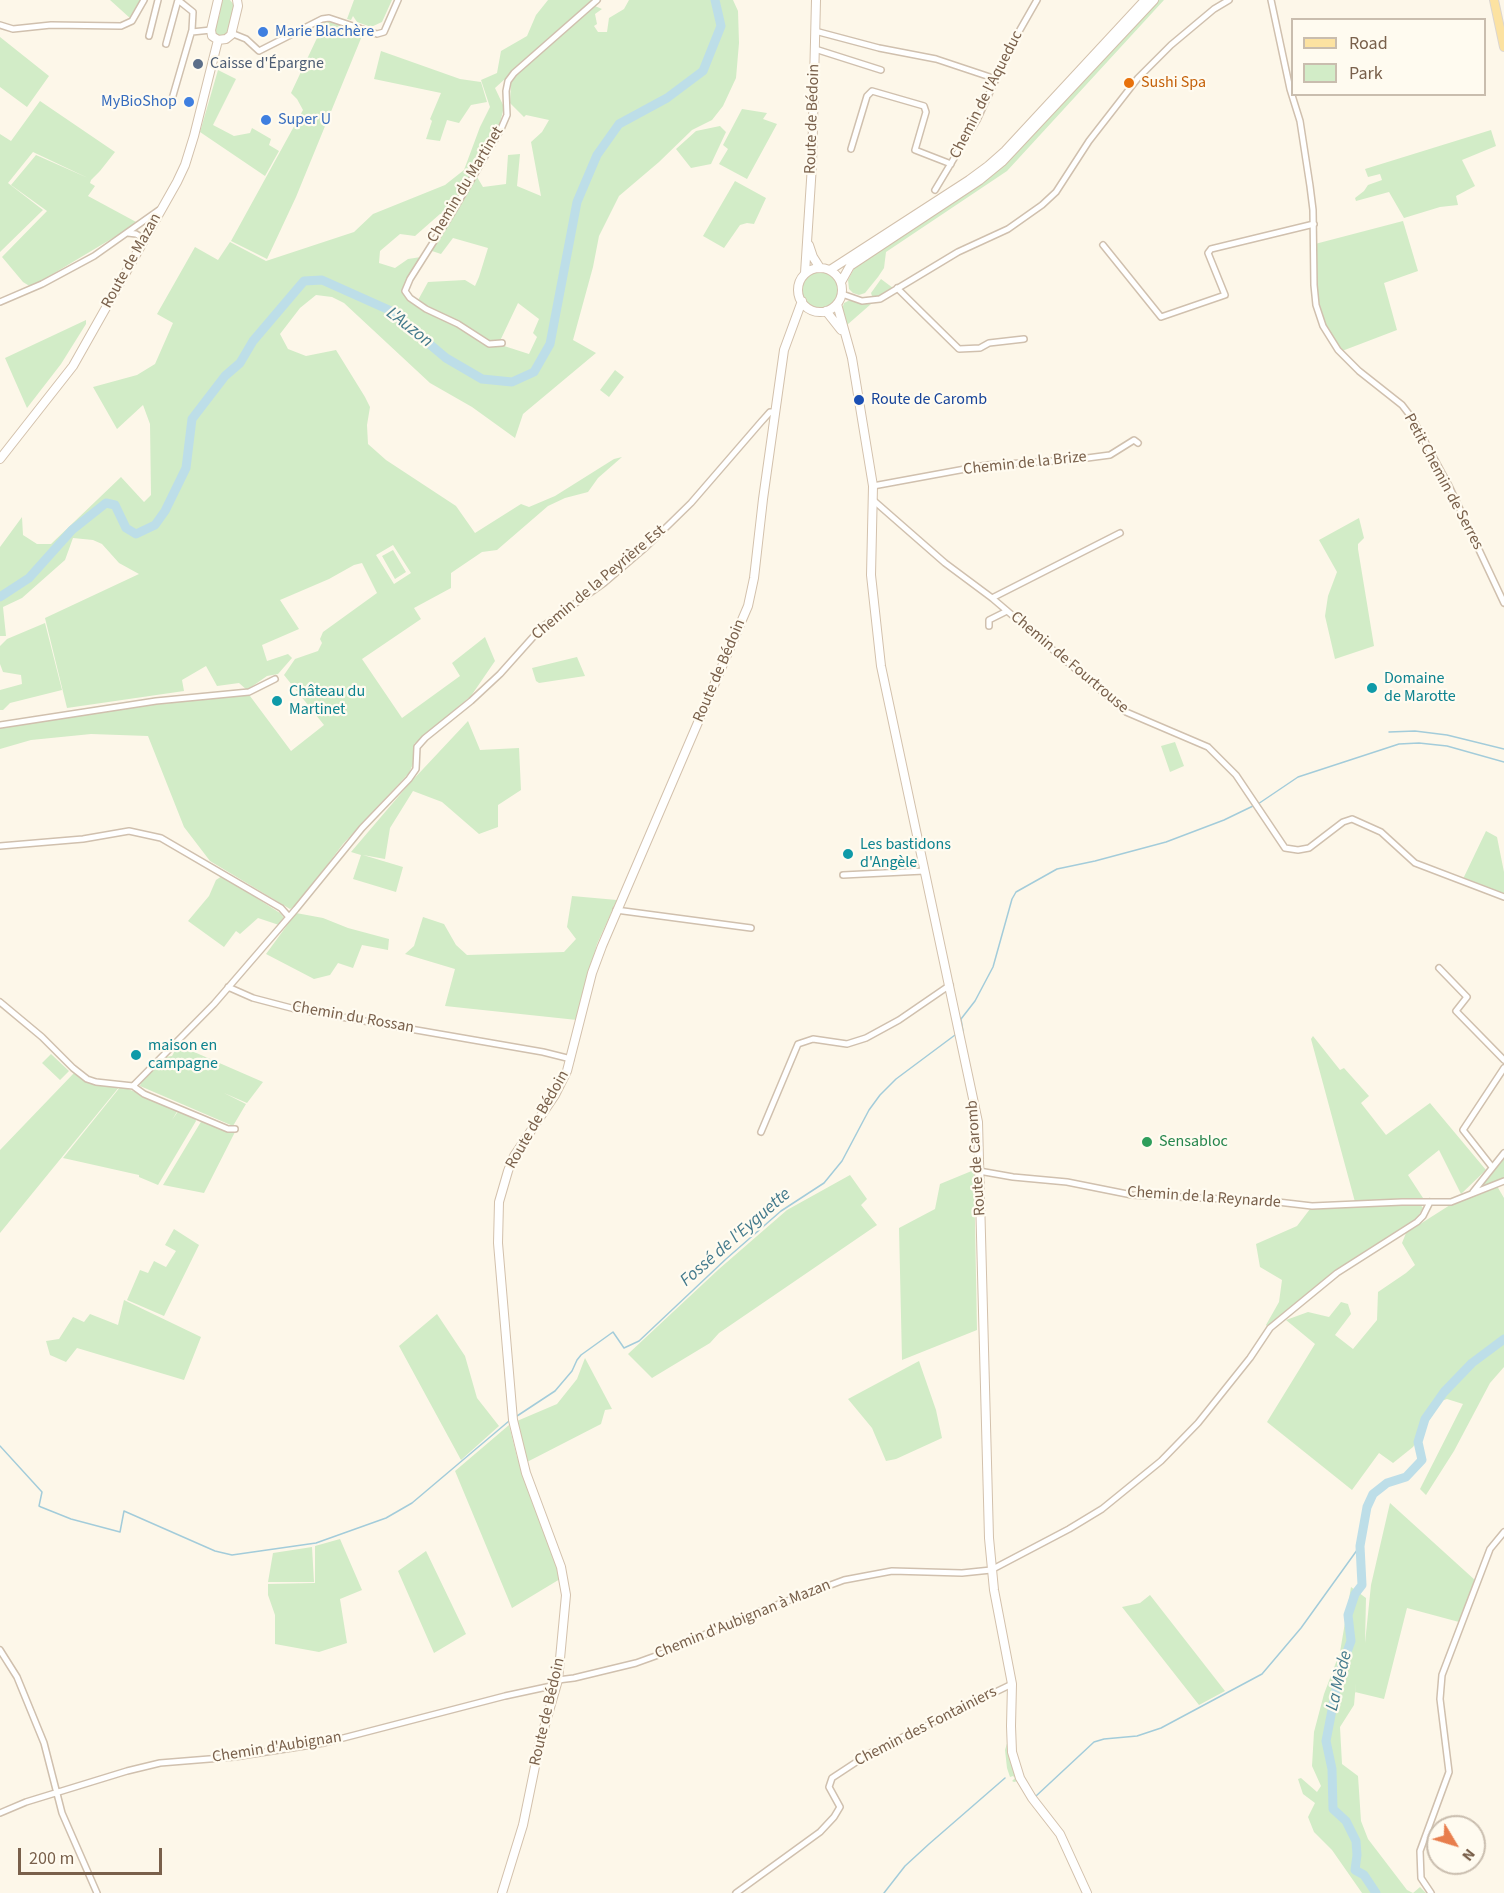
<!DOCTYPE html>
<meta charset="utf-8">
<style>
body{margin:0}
#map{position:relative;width:1504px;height:1893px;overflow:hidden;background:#fdf7e9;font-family:"Source Sans 3",sans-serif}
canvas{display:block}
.legend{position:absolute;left:1291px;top:18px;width:195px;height:78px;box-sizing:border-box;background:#fffbf0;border:2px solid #c9bdae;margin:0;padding:8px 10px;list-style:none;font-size:18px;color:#79604b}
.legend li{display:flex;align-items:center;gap:12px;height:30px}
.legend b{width:30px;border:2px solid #c9bdae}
.north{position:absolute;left:1426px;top:1815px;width:60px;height:60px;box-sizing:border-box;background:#fffbf0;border:2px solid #c9bdae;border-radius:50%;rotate:128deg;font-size:16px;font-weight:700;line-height:24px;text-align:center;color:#79604b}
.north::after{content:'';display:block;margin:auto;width:21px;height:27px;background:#e87e4d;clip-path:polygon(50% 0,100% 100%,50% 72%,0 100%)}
.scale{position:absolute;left:18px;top:1848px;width:144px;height:27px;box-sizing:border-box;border:3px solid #79604b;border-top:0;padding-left:8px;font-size:18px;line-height:21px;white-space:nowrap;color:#79604b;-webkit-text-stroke:4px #fffbf0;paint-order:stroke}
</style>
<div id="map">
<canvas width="1504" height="1893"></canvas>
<ul class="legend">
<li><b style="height:8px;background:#fce2a1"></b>Road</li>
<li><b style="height:16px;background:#d2ecc7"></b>Park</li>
</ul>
<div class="north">N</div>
<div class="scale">200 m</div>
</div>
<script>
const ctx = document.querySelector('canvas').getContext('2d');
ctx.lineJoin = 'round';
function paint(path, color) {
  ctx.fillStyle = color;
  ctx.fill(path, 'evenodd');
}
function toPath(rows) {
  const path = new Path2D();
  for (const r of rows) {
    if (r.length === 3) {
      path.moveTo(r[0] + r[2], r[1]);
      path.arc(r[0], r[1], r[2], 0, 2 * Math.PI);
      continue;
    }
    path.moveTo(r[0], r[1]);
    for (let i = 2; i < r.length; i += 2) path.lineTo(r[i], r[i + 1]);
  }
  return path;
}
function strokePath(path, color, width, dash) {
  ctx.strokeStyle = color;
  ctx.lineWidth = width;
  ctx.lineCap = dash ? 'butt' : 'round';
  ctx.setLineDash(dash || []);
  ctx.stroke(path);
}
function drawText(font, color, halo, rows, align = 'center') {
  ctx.font = font + ' "Source Sans 3",sans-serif';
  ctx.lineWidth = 4.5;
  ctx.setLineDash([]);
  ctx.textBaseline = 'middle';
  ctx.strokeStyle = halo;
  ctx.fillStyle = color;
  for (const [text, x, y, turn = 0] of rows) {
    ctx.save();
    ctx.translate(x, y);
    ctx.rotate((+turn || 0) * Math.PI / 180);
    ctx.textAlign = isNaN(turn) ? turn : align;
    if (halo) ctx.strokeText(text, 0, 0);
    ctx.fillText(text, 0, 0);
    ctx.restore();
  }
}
const green = toPath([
 [110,0,141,0,131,19],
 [223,0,230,0,234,5,228,33,224,36,218,37,214,33,216,21,218,20,220,13,219,10],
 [354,0,392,0,382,22,371,27,357,22,353,16,351,20,347,19],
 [548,0,592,0,495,88,504,107,499,127,474,172,483,187,506,184,508,155,520,154,517,186,541,196,531,142,542,132,549,120,526,115,524,117,510,103,511,83,518,74,595,6,602,9,595,14,597,24,594,26,598,32,607,32,609,18,624,9,629,0,733,0,738,11,739,43,736,78,723,106,712,120,692,130,659,162,619,196,599,236,593,267,573,340,596,353,523,414,515,438,472,407,430,383,344,303,332,297,316,295,300,308,280,334,288,349,306,356,336,350,365,397,370,407,367,425,368,444,386,460,456,506,475,533,521,504,529,507,555,496,614,459,622,457,598,478,588,492,565,498,548,506,497,550,482,552,451,573,451,588,414,608,421,619,362,659,402,718,460,676,452,663,485,637,495,661,471,696,414,744,413,764,409,773,343,844,297,905,290,909,210,861,184,827,148,736,91,734,31,740,0,749,0,728,186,700,243,695,250,696,291,751,324,725,284,675,295,659,318,651,322,643,320,639,323,632,377,593,362,563,354,565,329,579,280,600,299,629,262,645,267,661,288,654,292,658,278,674,267,676,247,690,239,683,217,686,206,666,182,680,184,691,67,708,45,618,139,574,119,563,102,544,93,540,73,538,65,560,22,598,3,607,6,636,0,636,0,547,22,517,23,535,37,544,51,544,121,477,144,502,151,495,150,424,143,405,117,429,93,387,137,375,155,364,173,323,157,314,195,247,218,260,230,242,266,261,354,232,373,214,445,185,464,170,480,127,490,107,481,80,497,73,501,51,527,36,536,15],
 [454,212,429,250,441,254,453,238,488,248,479,277,475,286,465,280,428,282,417,302,459,323,490,343,499,343,518,303,539,319,533,333,537,337,529,354,501,345,488,346,457,326,425,311,408,298,403,291,421,257,408,259,395,268,379,263,380,251,400,234,415,236,440,214],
 [393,545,411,573,394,584,376,555],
 [1158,0,1164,0,1007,171,886,252,884,268,878,277,865,293,859,295,853,293,849,289,848,280,855,267,970,192,1005,163],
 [325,21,336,21,364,31,296,197,267,259,231,241,303,110,297,99,291,93],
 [0,37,49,76,27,107,0,87],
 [381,51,460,79,481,82,487,102,471,105,459,123,447,120,440,141,426,139,432,121,430,119,441,93,374,79],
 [218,70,236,79,213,125,234,136,250,133,252,128,271,139,269,145,279,151,265,176,200,132],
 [40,101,115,152,100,171,91,180,90,183,95,186,88,196,138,223,31,287,23,282,2,257,47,211,11,185,36,155,88,178,33,152,8,183,43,210,0,252,0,134,11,141],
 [742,109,767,113,763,119,777,124,747,179,719,164,728,149,723,145],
 [720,126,726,132,711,164,691,168,676,149,696,131],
 [1491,130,1496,146,1462,160,1475,186,1456,196,1458,205,1440,207,1404,218,1389,192,1356,201,1355,198,1364,191,1368,185,1382,180,1380,174,1368,177,1365,169],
 [735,181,766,198,754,224,747,223,740,225,724,248,703,236],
 [1403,221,1418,271,1384,283,1397,330,1342,351,1325,326,1319,307,1316,285,1315,244],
 [820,290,18],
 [881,279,893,288,877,298,872,296,871,293],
 [850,300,871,304,847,325,842,309,844,303],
 [86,320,86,324,61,364,27,408,5,358],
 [615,370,624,377,609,397,600,390],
 [1359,518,1364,538,1358,544,1358,549,1374,646,1335,659,1325,616,1328,596,1337,572,1319,540],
 [393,550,406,572,395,579,382,556],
 [45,623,62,690,10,703,3,710,0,710,0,690,22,684,21,675,3,672,0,664,0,646,7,639],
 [577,657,585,676,539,683,536,681,532,668],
 [468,721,480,750,519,748,521,790,498,805,498,827,479,834,442,802,413,791,390,828,385,859,363,855,403,867,396,892,353,879,361,855,351,852,409,784],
 [1175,742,1184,766,1170,772,1161,746],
 [1486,831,1497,837,1504,872,1504,896,1463,879],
 [222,876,280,913,284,918,279,925,258,918,240,934,236,931,224,947,188,921,209,896,216,880],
 [572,896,617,900,597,944,577,1020,445,1006,455,969,405,954,414,946,423,917,444,924,456,945,467,955,564,952,576,939,567,927],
 [296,913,323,918,348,928,389,939,388,950,362,945,353,968,338,963,330,975,314,979,266,954],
 [1313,1036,1340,1070,1344,1068,1369,1096,1361,1103,1386,1135,1430,1103,1486,1170,1461,1194,1439,1150,1408,1175,1423,1198,1355,1202,1311,1039],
 [178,1045,263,1082,247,1103,224,1093,246,1104,233,1126,140,1086,141,1082,164,1057,172,1056],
 [51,1054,69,1071,60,1080,42,1063],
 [74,1073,85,1081,97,1085,120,1086,0,1233,0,1150],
 [121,1086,178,1110,172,1120,179,1110,195,1118,196,1121,158,1185,139,1177,139,1175,63,1158],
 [202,1120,235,1132,204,1193,163,1185],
 [1504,1155,1504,1179,1478,1187],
 [974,1170,977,1330,902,1360,899,1228,935,1209,940,1184],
 [850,1175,867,1199,861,1205,877,1225,719,1333,710,1343,652,1378,628,1354,719,1269,787,1210],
 [1497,1186,1504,1198,1504,1367,1490,1383,1454,1451,1426,1495,1420,1489,1463,1404,1447,1399,1441,1401,1413,1447,1393,1463,1379,1453,1352,1490,1267,1422,1315,1344,1286,1320,1308,1312,1329,1317,1341,1302,1348,1304,1351,1314,1335,1335,1353,1349,1377,1320,1378,1292,1406,1273,1415,1265,1402,1243,1406,1233,1450,1205],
 [1419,1203,1423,1208,1416,1220,1344,1265,1268,1327,1266,1325,1279,1302,1282,1280,1260,1267,1256,1244,1297,1226,1310,1209],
 [174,1229,199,1245,164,1316,127,1300,140,1270,148,1273,154,1261,166,1267,176,1251,165,1245],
 [124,1300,201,1337,184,1380,77,1348,66,1362,50,1355,46,1341,59,1339,73,1317,84,1322,90,1314,118,1325],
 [437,1314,465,1356,477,1398,499,1426,461,1460,399,1346],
 [585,1358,612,1409,605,1410,601,1424,527,1462,517,1421,557,1404,577,1379],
 [919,1361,936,1410,942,1438,896,1459,886,1461,872,1428,848,1399],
 [509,1425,517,1457,557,1564,560,1579,512,1608,455,1471],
 [1390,1503,1476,1581,1459,1622,1407,1608,1384,1699,1355,1692,1356,1682,1354,1705,1340,1727,1342,1764,1358,1776,1361,1821,1368,1839,1407,1890,1413,1893,1420,1887,1426,1893,1362,1893,1332,1850,1314,1832,1308,1817,1315,1803,1303,1794,1298,1779,1301,1778,1317,1792,1321,1786,1312,1766,1314,1732,1324,1694,1340,1652,1351,1587,1366,1598,1365,1643,1371,1585],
 [340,1539,362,1590,340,1599,347,1643,319,1652,275,1644,275,1615,268,1595,268,1584,315,1583,315,1546],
 [312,1547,314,1582,268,1582,273,1553],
 [426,1551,466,1634,434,1653,398,1571],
 [1150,1595,1225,1691,1199,1705,1122,1607,1140,1603],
 [1008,1740,1018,1781,1014,1782,1012,1781,1015,1778,1013,1776,1010,1777,1007,1768,1005,1750]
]);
const stream = toPath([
 [1389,732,1415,731,1447,735,1504,749],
 [1258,804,1298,777,1399,744,1419,743,1447,746,1504,762],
 [963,1031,961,1019,975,1001,993,967,1012,899,1016,892,1057,869,1095,861,1166,842,1224,820,1253,806],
 [517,1416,555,1391,572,1371,577,1360,581,1355,613,1332,624,1348,639,1341,726,1259,781,1211,824,1183,842,1161,869,1110,880,1095,896,1079,955,1035],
 [0,1446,42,1492,39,1506,41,1507,71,1519,120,1532,124,1511,215,1551,232,1555,316,1543,386,1518,412,1503,509,1421],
 [1036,1796,1094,1742,1104,1739,1137,1736,1161,1728,1262,1674,1301,1628,1360,1546],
 [884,1893,905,1866,929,1844,1005,1778]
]);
const river = toPath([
 [0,597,29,578,72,530,106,503,115,505,126,528,136,534,155,525,165,511,186,468,192,419,225,376,240,363,253,341,304,281,322,280,389,310,446,358,482,379,512,382,534,372,550,344,577,202,597,155,619,124,667,98,703,71,721,26,715,0],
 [1376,1893,1364,1875,1355,1870,1357,1855,1356,1841,1346,1821,1333,1809,1332,1769,1326,1741,1339,1674,1351,1641,1348,1615,1355,1594,1362,1585,1360,1546,1367,1507,1373,1494,1387,1483,1406,1477,1422,1460,1418,1442,1425,1419,1444,1392,1472,1363,1504,1339]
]);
const street = toPath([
 [1271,0,1290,89,1300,121,1310,186,1313,210,1314,285,1316,305,1323,326,1338,350,1359,371,1402,405,1412,418,1449,486,1504,603],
 [0,25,13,29,51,25,121,26,132,21,144,0],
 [815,31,879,48,936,59,996,79],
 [192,32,211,30],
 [231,33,246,39,259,51,322,19,329,18,377,34,384,32,398,0],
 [149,36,158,0],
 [166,44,178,0],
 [815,49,881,70],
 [172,99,192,30,193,12,178,0],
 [851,149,867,96,872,91,924,106,926,112,915,150,951,164],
 [935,190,977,120,1013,42,1037,0],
 [128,233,136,234,144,239],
 [1103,245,1161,317,1225,295,1208,253,1211,249,1314,224],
 [897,288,959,349,980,348,989,343,1024,339],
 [842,294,862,301,880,299,958,252,1008,229,1042,205,1056,192,1089,141,1138,78,1171,45,1214,9,1229,0],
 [0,302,42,284,94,256,159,210],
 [502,343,489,344,458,324,426,309,410,298,405,291,410,279,453,211,501,129,507,115,506,91,508,81,514,73,597,0],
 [873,486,987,465,1072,460,1110,455,1134,440,1138,443],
 [873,500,945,563,992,598,1126,712,1208,747,1236,775,1285,848,1298,850,1309,848,1343,822,1352,819,1381,832,1415,863,1504,897],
 [992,598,1120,533],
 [989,626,989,620,1007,611],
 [0,725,156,701,249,692,275,679],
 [0,846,83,839,129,831,161,838,281,908,289,917],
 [843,875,924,871],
 [616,910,751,928],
 [1439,968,1467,997,1456,1011,1504,1060],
 [228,987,253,998,295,1009,543,1052,571,1059],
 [0,1002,42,1037,73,1068,87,1079,96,1082,133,1086,144,1094,228,1129,235,1129],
 [133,1086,214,1004,296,909,362,828,409,779,416,769,417,747,425,738,471,701,500,674,542,627,604,583,646,547,691,503,761,422,770,412,775,412],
 [761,1132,798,1044,813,1039,847,1044,866,1038,899,1020,950,985],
 [1492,1167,1463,1130,1504,1068],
 [979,1171,1013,1177,1067,1182,1132,1195,1269,1201,1312,1206,1402,1202,1451,1202,1504,1181],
 [1473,1192,1504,1153],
 [0,1650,17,1677,44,1743,62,1813,97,1893],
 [558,1680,574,1678,636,1663,661,1654,744,1617,844,1580,892,1571,962,1573,991,1570,1069,1529,1102,1509,1161,1461,1198,1423,1250,1358,1270,1328,1337,1273,1417,1222,1423,1216,1430,1202],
 [0,1813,26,1802,127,1771,160,1763,234,1757,324,1743,505,1696,556,1685],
 [736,1893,820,1832,834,1817,840,1807,829,1787,832,1778,870,1753,1012,1684],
 [1431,1893,1421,1878,1420,1851,1449,1772,1440,1699,1442,1675,1490,1549,1504,1532]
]);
const secondary = toPath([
 [218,0,211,30,212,36,218,40],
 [218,40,226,39,231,35,238,6,237,0],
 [809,245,813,257,820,268],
 [820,290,22],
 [830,270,969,180,988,166,1005,151,1145,0],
 [805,273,812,165,816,0],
 [841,282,850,266,980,180,1002,162,1154,0],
 [837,304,852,358,873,486,871,575,881,666,978,1122,989,1538,994,1590,1012,1684,1011,1726,1012,1752,1020,1778,1032,1798,1060,1834,1087,1893],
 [826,311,841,330],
 [0,459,73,366,177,182,185,165,194,136,218,40],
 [502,1893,523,1825,540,1742,558,1680,566,1595,561,1567,526,1473,513,1420,498,1243,499,1202,508,1171,514,1156,555,1095,567,1071,592,973,602,946,748,606,754,578,763,499,784,350,802,301]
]);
const primary = toPath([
 [1494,0,1504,47]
]);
const markers = [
 [263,32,6,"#3f7fe0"],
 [198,64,6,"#5c6f8a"],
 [1129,83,6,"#e8710a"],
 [189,102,6,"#3f7fe0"],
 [266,120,6,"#3f7fe0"],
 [859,400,6,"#1a4fb4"],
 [1372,688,6,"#0f9aa8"],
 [277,701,6,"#0f9aa8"],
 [848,854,6,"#0f9aa8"],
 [136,1055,6,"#0f9aa8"],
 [1147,1142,6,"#2e9e5b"]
];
const shopNames = [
 ["Marie Blachère",275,32],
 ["MyBioShop",177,102,"right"],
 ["Super U",278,120]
];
const serviceNames = [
 ["Caisse d'Épargne",210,64]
];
const foodNames = [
 ["Sushi Spa",1141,83]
];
const streetNames = [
 ["Chemin de l'Aqueduc",987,95,-63],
 ["Route de Bédoin",813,119,-88],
 ["Chemin du Martinet",466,185,-59],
 ["Route de Mazan",132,261,-61],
 ["Chemin de la Brize",1025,464,-6],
 ["Petit Chemin de Serres",1443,482,62],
 ["Chemin de la Peyrière Est",599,583,-40],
 ["Chemin de Fourtrouse",1069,663,40],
 ["Route de Bédoin",720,671,-67],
 ["Chemin du Rossan",353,1018,10],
 ["Route de Bédoin",538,1120,-60],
 ["Route de Caromb",977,1158,-94],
 ["Chemin de la Reynarde",1204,1198,4],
 ["Chemin d'Aubignan à Mazan",743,1620,-22],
 ["Route de Bédoin",548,1712,-77],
 ["Chemin des Fontainiers",926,1727,-27],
 ["Chemin d'Aubignan",277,1748,-9]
];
const transitNames = [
 ["Route de Caromb",871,400]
];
const cultureNames = [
 ["Domaine",1384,679],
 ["de Marotte",1384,697],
 ["Château du",289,692],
 ["Martinet",289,710],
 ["Les bastidons",860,845],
 ["d'Angèle",860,863],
 ["maison en",148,1046],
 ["campagne",148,1064]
];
const leisureNames = [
 ["Sensabloc",1159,1142]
];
const waterNames = [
 ["L'Auzon",409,328,38],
 ["Fossé de l'Eyguette",736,1238,-41],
 ["La Mède",1340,1681,-76]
];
paint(green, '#d2ecc7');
strokePath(stream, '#a3ccda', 1.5);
strokePath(river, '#bddee8', 9);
strokePath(street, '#d0c0ae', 8);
strokePath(secondary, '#d3c1ac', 10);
strokePath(primary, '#dcd6d0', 10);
strokePath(street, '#fff', 5);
strokePath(secondary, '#fff', 8);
strokePath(primary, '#fce2a1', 8);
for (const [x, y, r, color] of markers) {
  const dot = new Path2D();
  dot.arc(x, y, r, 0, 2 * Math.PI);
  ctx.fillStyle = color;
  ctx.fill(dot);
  strokePath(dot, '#fffbf0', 2);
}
drawText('16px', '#366cbe', '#fffbf0', shopNames, 'left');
drawText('16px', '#4e5e75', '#fffbf0', serviceNames, 'left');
drawText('16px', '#c56008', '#fffbf0', foodNames, 'left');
drawText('16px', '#79604b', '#fffbf0', streetNames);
drawText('16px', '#164399', '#fffbf0', transitNames, 'left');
drawText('16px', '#0d838f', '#fffbf0', cultureNames, 'left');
drawText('16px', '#27864d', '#fffbf0', leisureNames, 'left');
drawText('italic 18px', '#447a8c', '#fffbf0', waterNames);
</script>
